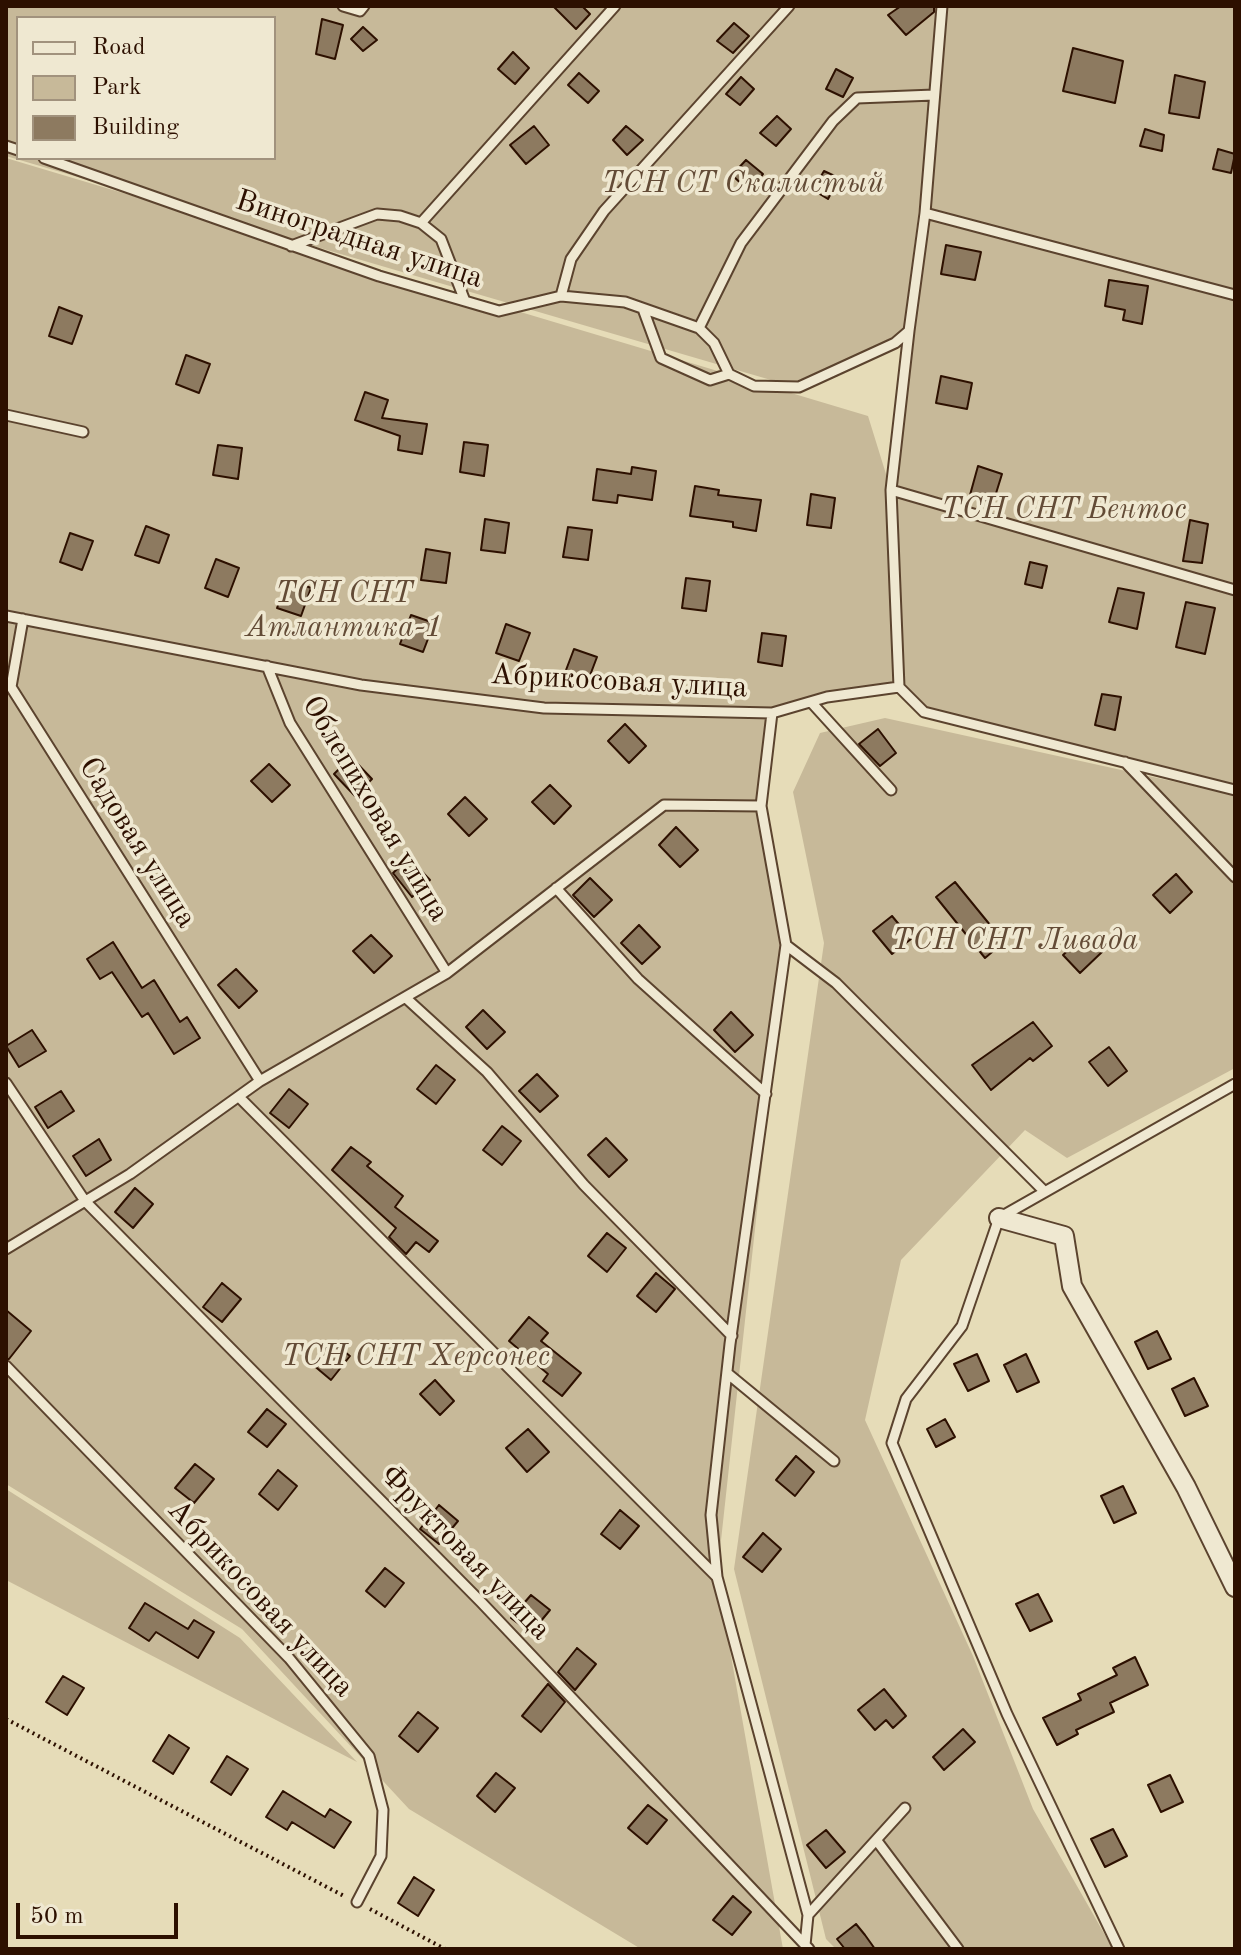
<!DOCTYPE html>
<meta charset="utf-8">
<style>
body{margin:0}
#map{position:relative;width:1241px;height:1955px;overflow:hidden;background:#e6dcb8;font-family:"Old Standard TT",serif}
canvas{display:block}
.frame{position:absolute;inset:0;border:8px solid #2d1000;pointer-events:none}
.legend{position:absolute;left:16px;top:16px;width:260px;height:144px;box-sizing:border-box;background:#efe8d1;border:2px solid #a1927d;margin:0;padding:10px 14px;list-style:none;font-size:24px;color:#2d1000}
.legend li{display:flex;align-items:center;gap:16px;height:40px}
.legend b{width:40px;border:2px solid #a1927d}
.scale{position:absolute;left:16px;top:1903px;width:162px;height:36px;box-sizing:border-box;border:4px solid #2d1000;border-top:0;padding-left:10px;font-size:24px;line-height:28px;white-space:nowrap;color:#2d1000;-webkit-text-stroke:6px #efe8d1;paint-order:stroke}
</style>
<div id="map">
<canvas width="1241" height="1955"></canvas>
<div class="frame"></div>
<ul class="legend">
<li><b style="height:10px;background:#efe8d1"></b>Road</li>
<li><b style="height:22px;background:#c7b999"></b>Park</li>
<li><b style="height:22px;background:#8d7a60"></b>Building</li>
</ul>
<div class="scale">50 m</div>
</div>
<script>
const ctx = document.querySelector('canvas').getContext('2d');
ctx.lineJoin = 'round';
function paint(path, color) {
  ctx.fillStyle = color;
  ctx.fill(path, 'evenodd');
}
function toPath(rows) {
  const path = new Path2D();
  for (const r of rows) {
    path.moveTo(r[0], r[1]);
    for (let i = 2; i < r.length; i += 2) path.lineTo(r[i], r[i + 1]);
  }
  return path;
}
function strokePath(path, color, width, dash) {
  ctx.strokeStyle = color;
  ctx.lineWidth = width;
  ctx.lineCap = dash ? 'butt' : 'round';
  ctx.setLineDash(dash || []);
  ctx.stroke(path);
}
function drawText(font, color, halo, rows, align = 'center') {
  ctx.font = font + ' "Old Standard TT",serif';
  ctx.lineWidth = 7;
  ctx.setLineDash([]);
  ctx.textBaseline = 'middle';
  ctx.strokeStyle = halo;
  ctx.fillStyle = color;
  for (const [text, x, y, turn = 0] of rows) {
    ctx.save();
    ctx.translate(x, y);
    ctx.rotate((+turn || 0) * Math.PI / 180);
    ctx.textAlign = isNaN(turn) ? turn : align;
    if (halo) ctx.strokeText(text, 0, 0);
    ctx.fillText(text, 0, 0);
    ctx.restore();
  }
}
const green = toPath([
 [6,6,945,6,903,334,788,385,6,156],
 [18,18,274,18,274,158,18,158],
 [946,6,1235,6,1235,785,924,712,899,687,771,714,761,806,786,945,717,1577,783,1949,641,1949,409,1809,242,1629,6,1484,6,158,868,416,890,487],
 [885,718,1235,795,1235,1068,1067,1158,1025,1130,901,1260,865,1420,973,1656,1033,1809,1113,1949,836,1949,826,1939,734,1569,824,943,793,792,820,733],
 [6,1489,240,1638,357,1762,6,1580]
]);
const building = toPath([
 [553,6,582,6,590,14,576,29,553,6],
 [901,6,934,6,934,12,906,35,888,15,901,6],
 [322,19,343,25,335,59,316,54,322,19],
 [734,23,749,36,733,53,717,41,734,23],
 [363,27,377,40,363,51,351,39,363,27],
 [1073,48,1123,61,1115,103,1063,91,1073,48],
 [513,52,529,68,515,84,498,69,513,52],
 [836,69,853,78,843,97,826,89,836,69],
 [579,73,599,91,588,103,568,85,579,73],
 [1175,75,1205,82,1199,118,1169,113,1175,75],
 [741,77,754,89,740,105,726,94,741,77],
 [777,116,791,129,776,146,760,133,777,116],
 [534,126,549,145,526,164,510,145,534,126],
 [626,126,643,140,627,155,613,140,626,126],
 [1145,129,1164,135,1162,151,1140,146,1145,129],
 [1218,149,1235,154,1231,173,1213,169,1218,149],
 [746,160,763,174,749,191,732,175,746,160],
 [824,171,839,178,828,199,813,190,824,171],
 [946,245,981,252,975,280,941,274,946,245],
 [1109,280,1148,286,1142,324,1123,320,1125,310,1105,306,1109,280],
 [59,307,82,316,72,344,49,336,59,307],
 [186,355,210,364,199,393,176,384,186,355],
 [941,376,972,383,967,409,936,403,941,376],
 [365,392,388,400,382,418,427,424,422,454,398,450,400,436,355,420,365,392],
 [464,442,488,445,484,476,460,472,464,442],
 [218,445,242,448,238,479,213,475,218,445],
 [978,466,1002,474,993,503,970,495,978,466],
 [632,467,656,471,652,500,618,495,617,503,593,500,597,469,631,474,632,467],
 [695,486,719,490,718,495,761,500,756,531,733,527,733,522,690,516,695,486],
 [811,494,835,498,831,528,807,525,811,494],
 [485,519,509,523,505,553,481,550,485,519],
 [1190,520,1208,524,1202,563,1183,561,1190,520],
 [146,526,169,535,159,563,135,555,146,526],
 [568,527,592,530,588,560,563,557,568,527],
 [70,533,93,541,82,570,60,562,70,533],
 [426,549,450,553,446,583,421,580,426,549],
 [216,559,239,568,228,597,205,588,216,559],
 [1030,562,1047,566,1042,588,1025,584,1030,562],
 [686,578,710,581,706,611,682,608,686,578],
 [288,579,311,588,301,616,277,608,288,579],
 [1118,588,1144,593,1137,629,1109,622,1118,588],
 [1186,602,1215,608,1205,654,1176,647,1186,602],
 [411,615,434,623,423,652,400,644,411,615],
 [506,624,530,633,519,661,496,653,506,624],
 [762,633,786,636,782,666,758,662,762,633],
 [574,649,597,657,586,686,563,678,574,649],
 [1102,694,1121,697,1115,730,1095,725,1102,694],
 [625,724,646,746,629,763,608,741,625,724],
 [878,729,896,753,880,766,859,744,878,729],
 [351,757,372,779,355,796,334,774,351,757],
 [269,764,290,785,272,802,251,781,269,764],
 [550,785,571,806,554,824,532,802,550,785],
 [465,797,487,819,469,836,448,814,465,797],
 [676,827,698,850,680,867,659,845,676,827],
 [409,858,430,880,412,897,393,873,409,858],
 [1176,874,1192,892,1170,913,1153,895,1176,874],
 [590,878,612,900,594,917,573,895,590,878],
 [955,882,1004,942,985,958,936,897,955,882],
 [892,916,911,939,892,954,873,931,892,916],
 [639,925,660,947,642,964,621,943,639,925],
 [1086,934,1102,952,1080,973,1063,955,1086,934],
 [371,935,392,956,374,973,353,951,371,935],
 [113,942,142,988,154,980,180,1022,187,1017,200,1038,174,1054,148,1013,142,1017,112,972,100,979,87,959,113,942],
 [236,969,257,991,239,1008,218,985,236,969],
 [483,1010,505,1032,487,1049,466,1027,483,1010],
 [731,1012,753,1035,735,1052,714,1030,731,1012],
 [1033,1022,1052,1046,1033,1061,1030,1058,991,1090,972,1065,1033,1022],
 [32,1030,46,1051,19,1067,6,1046,32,1030],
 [1109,1047,1127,1071,1108,1086,1089,1062,1109,1047],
 [436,1065,455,1080,436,1104,417,1089,436,1065],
 [537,1074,558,1096,540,1112,519,1091,537,1074],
 [289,1089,308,1104,289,1128,270,1113,289,1089],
 [61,1091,74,1111,48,1128,35,1107,61,1091],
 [502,1126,521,1141,502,1165,483,1150,502,1126],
 [606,1138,627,1160,609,1177,588,1155,606,1138],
 [99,1139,111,1160,86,1176,73,1156,99,1139],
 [351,1147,371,1162,367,1166,403,1196,395,1207,438,1241,429,1252,416,1242,406,1254,389,1237,396,1228,332,1170,351,1147],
 [135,1188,153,1204,133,1228,115,1212,135,1188],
 [607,1233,626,1248,607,1272,588,1256,607,1233],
 [656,1273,675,1289,656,1312,637,1296,656,1273],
 [222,1283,241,1299,222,1322,203,1307,222,1283],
 [6,1310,31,1331,9,1359,6,1359,6,1310],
 [529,1317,548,1333,541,1341,581,1373,562,1396,543,1381,548,1374,509,1341,529,1317],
 [1157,1331,1171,1359,1148,1369,1135,1342,1157,1331],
 [331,1341,350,1356,331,1380,312,1364,331,1341],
 [977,1354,989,1381,968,1391,954,1364,977,1354],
 [1026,1354,1039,1382,1017,1392,1004,1365,1026,1354],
 [1194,1378,1208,1406,1185,1416,1172,1389,1194,1378],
 [435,1380,454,1401,440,1415,420,1394,435,1380],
 [267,1409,286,1424,267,1447,248,1432,267,1409],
 [945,1419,955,1437,936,1447,927,1429,945,1419],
 [528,1429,549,1452,527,1472,506,1448,528,1429],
 [796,1456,814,1472,795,1496,776,1480,796,1456],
 [195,1464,214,1479,194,1503,175,1488,195,1464],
 [278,1470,297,1486,278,1510,259,1494,278,1470],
 [1123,1486,1136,1513,1114,1523,1101,1496,1123,1486],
 [439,1505,458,1521,439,1544,420,1529,439,1505],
 [620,1510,639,1526,620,1549,601,1534,620,1510],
 [763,1533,781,1549,762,1572,743,1557,763,1533],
 [385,1568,404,1583,385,1607,366,1591,385,1568],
 [1038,1594,1052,1621,1030,1631,1016,1604,1038,1594],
 [531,1595,550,1610,531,1633,511,1618,531,1595],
 [145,1603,188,1629,194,1620,214,1632,198,1658,156,1632,149,1641,129,1628,145,1603],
 [577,1648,596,1664,575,1690,558,1672,577,1648],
 [1135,1657,1148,1685,1110,1703,1114,1712,1076,1730,1078,1734,1057,1745,1043,1718,1081,1700,1078,1694,1117,1675,1113,1668,1135,1657],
 [63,1676,84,1688,67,1715,46,1702,63,1676],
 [548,1684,565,1702,541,1732,522,1716,548,1684],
 [884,1689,906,1716,893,1728,886,1720,875,1730,858,1710,884,1689],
 [418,1712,438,1728,418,1752,399,1736,418,1712],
 [963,1729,975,1742,944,1770,933,1757,963,1729],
 [169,1735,189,1748,173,1774,153,1761,169,1735],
 [227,1756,248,1769,231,1795,211,1782,227,1756],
 [496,1773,515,1788,495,1812,477,1796,496,1773],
 [1170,1775,1183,1802,1161,1812,1148,1785,1170,1775],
 [283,1791,325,1817,330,1809,351,1822,334,1848,292,1822,287,1830,266,1817,283,1791],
 [648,1805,667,1820,647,1844,628,1828,648,1805],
 [1113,1829,1127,1856,1105,1867,1091,1839,1113,1829],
 [826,1830,845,1852,826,1868,807,1845,826,1830],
 [414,1877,434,1890,418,1916,398,1903,414,1877],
 [733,1896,751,1912,732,1935,713,1920,733,1896],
 [856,1924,865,1935,875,1949,845,1949,837,1939,856,1924]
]);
const path = toPath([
 [6,1719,344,1896],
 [370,1909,445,1949]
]);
const lane = toPath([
 [343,6,360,11,364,6],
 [6,146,18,150],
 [44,158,379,276,499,311,561,296,625,302,699,328,714,343,729,374,754,386,799,387,895,343,909,331,925,213,942,6],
 [925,213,1235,295],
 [421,223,615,6],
 [291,246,377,214,400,216,421,223,441,239,465,301],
 [561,296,571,259,604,211,789,6],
 [643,309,661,358,710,380,729,374],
 [699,328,741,243,833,121,857,98,934,95],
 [909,331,891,490,899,687,924,712,1235,790],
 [6,415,83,432],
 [891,490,1235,590],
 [6,616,361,685,544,708,772,713,827,697,899,687],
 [23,619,11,687,260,1081],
 [267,666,290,723,447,973],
 [811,702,891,790],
 [1125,762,1235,877],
 [761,806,786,945,730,1344,711,1515,717,1577,808,1915,805,1945],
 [556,888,638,979,766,1094],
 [786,945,836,983,1044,1191],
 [407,999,487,1072,584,1185,732,1336],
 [6,1083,85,1201,481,1602,809,1949],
 [240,1098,717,1577],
 [6,1249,130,1174,260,1081,447,973,664,805,761,806,772,713],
 [6,1366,289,1658,369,1756,383,1810,381,1856,357,1902],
 [727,1373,834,1461],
 [877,1841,958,1949],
 [808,1915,905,1808],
 [1119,1949,1007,1714,892,1443,906,1399,962,1326,999,1218,1235,1084]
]);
const street = toPath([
 [999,1218,1064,1236,1072,1286,1186,1487,1235,1587]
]);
const parkNames = [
 ["ТСН СТ Скалистый",743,184],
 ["ТСН СНТ Бентос",1064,510],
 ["ТСН СНТ",344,594],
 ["Атлантика-1",344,628],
 ["ТСН СНТ Ливада",1015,941],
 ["ТСН СНТ Херсонес",416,1357]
];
const streetNames = [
 ["Виноградная улица",359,240,18],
 ["Абрикосовая улица",619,682,3],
 ["Облепиховая улица",375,809,59],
 ["Садовая улица",137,843,58],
 ["Фруктовая улица",465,1553,46],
 ["Абрикосовая улица",260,1599,47]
];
paint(green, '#c7b999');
paint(building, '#8d7a60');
strokePath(building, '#2d1000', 2);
strokePath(lane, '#5b432e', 13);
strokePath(street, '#5b432e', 22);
strokePath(path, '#2d1000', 4, [2, 4]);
strokePath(lane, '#efe8d1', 9);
strokePath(street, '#efe8d1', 18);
drawText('italic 30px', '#634b36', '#efe8d1', parkNames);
drawText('30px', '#2d1000', '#efe8d1', streetNames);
</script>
